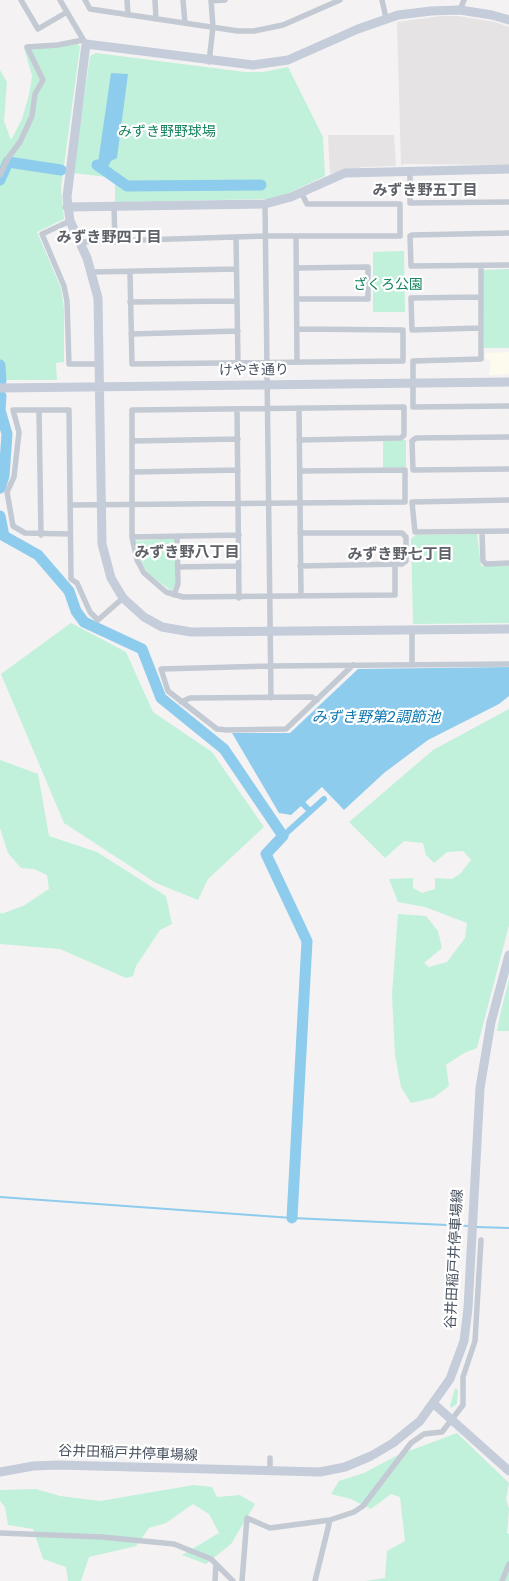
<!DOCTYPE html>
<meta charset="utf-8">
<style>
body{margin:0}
canvas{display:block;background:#f4f2f2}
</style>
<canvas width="509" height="1581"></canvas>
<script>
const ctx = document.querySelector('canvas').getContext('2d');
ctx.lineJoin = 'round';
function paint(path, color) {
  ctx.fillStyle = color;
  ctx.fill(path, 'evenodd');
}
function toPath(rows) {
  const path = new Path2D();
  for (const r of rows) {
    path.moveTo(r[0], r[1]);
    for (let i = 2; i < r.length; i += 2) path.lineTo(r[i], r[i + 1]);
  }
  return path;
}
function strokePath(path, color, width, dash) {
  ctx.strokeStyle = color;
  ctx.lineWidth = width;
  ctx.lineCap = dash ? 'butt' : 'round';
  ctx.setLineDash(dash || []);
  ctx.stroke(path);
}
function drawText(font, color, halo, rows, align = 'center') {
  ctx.font = font + ' Poppins,"Noto Sans JP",sans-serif';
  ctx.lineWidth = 4.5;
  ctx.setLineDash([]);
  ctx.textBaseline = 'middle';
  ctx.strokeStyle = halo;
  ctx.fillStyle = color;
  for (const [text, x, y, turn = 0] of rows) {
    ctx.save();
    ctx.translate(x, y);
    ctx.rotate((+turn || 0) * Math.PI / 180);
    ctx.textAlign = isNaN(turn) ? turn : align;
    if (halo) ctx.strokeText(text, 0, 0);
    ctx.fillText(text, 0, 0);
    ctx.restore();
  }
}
const commercial = toPath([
 [509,352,509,374,489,375,491,362,485,358,485,353]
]);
const education = toPath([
 [441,16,458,16,495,22,509,27,509,165,404,164,401,166,397,22],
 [328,135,394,135,396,166,362,167,330,174]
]);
const green = toPath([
 [78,44,80,47,61,188,64,219,37,232,61,288,64,309,64,362,56,363,57,380,2,380,3,364,0,363,0,70,7,82,4,121,11,140,22,119,29,95,32,76,24,48],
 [96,53,245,72,263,72,288,67,323,137,325,176,282,196,268,199,115,202,115,178,73,173,90,56],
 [404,251,405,312,373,312,373,252],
 [509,269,509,348,484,348,483,270],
 [406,440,406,467,383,468,383,441],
 [477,534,481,566,509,566,509,623,413,624,411,539,416,535],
 [174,538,176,540,175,584,172,591,148,574,139,558,135,541],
 [71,623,126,652,153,712,212,752,264,827,208,879,198,900,156,883,64,823,1,674],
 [509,709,509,925,477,1048,464,1053,446,1065,449,1086,433,1098,411,1103,401,1087,395,1055,392,994,398,914,426,916,438,931,442,948,424,963,429,967,447,962,465,938,467,923,425,907,398,902,389,879,413,878,413,888,422,893,435,889,435,878,452,879,460,874,471,860,463,851,447,852,434,863,426,855,423,843,404,841,385,858,349,822,433,750],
 [0,760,38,774,49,836,97,852,166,896,172,924,160,930,136,966,133,976,126,978,60,949,0,944,0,912,1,914,23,906,49,889,47,875,34,869,21,868,8,853,0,828],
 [509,979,509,1031,497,1031,501,1011],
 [455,1388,458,1390,457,1404,451,1408,450,1406],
 [457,1433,509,1483,506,1499,509,1509,507,1533,509,1534,509,1581,365,1581,385,1578,387,1551,405,1541,400,1497,391,1494,371,1509,351,1499,331,1494,339,1481,364,1473,398,1455],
 [194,1485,212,1487,217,1497,240,1495,255,1504,231,1544,206,1564,182,1555,219,1533,209,1514,193,1504,166,1523,149,1528,136,1546,89,1557,81,1581,68,1581,66,1567,43,1559,33,1529,8,1525,5,1507,0,1501,0,1490,36,1489,60,1496,100,1501]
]);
const water = toPath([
 [111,73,128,74,117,158,111,161,107,169,98,163],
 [509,667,509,696,499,704,428,740,384,773,344,810,322,787,291,815,279,813,232,733,290,733,358,669]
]);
const stream = toPath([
 [0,1197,292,1218,469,1226],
 [476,1227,509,1228]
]);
const canal = toPath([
 [303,804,310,811],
 [283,836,324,799]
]);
const river = toPath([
 [97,165,127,186,261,185],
 [0,180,8,162,61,170],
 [0,365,1,381],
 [0,488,4,476,7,434,0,410,1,396],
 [0,516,4,536,38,555,69,591,76,611,84,622,142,649,161,698,224,749,283,836,266,854,307,941,292,1218]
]);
const street = toPath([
 [21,0,38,29,67,12],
 [60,0,84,41],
 [85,0,90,9,238,31,254,31,283,25,340,0],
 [127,0,128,15],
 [155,0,156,19],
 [183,0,185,23],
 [382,0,386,18],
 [211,1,225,0],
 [460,10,464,0],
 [209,62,213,27,211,0],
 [410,170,410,203,509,202],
 [0,175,8,158,20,142,32,116,35,94,43,80,27,47,58,45,83,40],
 [265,204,271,698],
 [114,206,115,242],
 [70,221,42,234,64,286,67,301,69,364,100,364],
 [509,233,412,235,410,236,411,266,509,265],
 [296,236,297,362],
 [236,237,238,363],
 [80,242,265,236,400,236,400,204,307,204,301,192],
 [481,266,481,359,413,361,413,407,509,406],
 [296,268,368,267,368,299,297,299],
 [92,272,236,269],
 [130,272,132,364,403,361,403,330,297,329],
 [130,302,237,301],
 [481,328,412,330,411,298,481,297],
 [131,334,238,331],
 [299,408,301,596],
 [237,409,239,598],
 [39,410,41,535],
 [509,437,416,438,412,441,413,470,509,469],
 [299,440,401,438,404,435,404,407,132,410,132,537,137,560,144,573,166,592,183,597,395,595,395,565],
 [133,441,238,439],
 [133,472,238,470],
 [509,500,412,502,415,532,509,531],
 [70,505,405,502,405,470,300,471],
 [482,532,483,561,486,564,509,563],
 [300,533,402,533,406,537,406,561,402,564,300,566],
 [70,534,25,533,13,526,7,492,14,477,19,432,13,410,69,410,71,579,77,583,90,612,98,620,123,598],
 [132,537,239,535],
 [178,567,239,566],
 [174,595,178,584,177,536],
 [412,630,412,665],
 [353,665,286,729,227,730,217,729,168,691,161,669,270,666,509,664],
 [181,702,190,698,312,697,317,700],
 [270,1472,270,1458],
 [0,1533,102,1537,174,1544,211,1559,233,1581],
 [215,1581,216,1564],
 [242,1581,247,1518,270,1528,330,1520],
 [315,1581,330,1520,354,1512,363,1506,411,1443,424,1434,442,1432,463,1405,463,1377,475,1341,481,1240],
 [502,1581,509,1564]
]);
const secondary = toPath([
 [509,20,492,15,460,10,431,11,398,15,358,29,288,60,253,65,86,44,67,197,70,221,87,258,98,298,102,544,111,578,123,598,144,617,162,627,191,632,509,629],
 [67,207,265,204,291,197,345,173,509,169],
 [0,388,509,382],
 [434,1404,509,1471],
 [0,1472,33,1466,58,1465,320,1472,345,1467,371,1456,393,1443,420,1421,450,1379,464,1341,468,1308,480,1088,491,1022,509,955]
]);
const parkNames = [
 ["みずき野野球場",167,132],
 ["ざくろ公園",388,285]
];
const streetNames = [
 ["けやき通り",254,371,-1],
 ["谷井田稲戸井停車場線",455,1259,-87],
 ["谷井田稲戸井停車場線",128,1454,2]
];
const neighbourhoodNames = [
 ["みずき野五丁目",425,191],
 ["みずき野四丁目",109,238],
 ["みずき野八丁目",187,553],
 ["みずき野七丁目",400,555]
];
const waterNames = [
 ["みずき野第2調節池",376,718]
];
paint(commercial, '#fdfbed');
paint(education, '#e5e3e4');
paint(green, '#c1f1db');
paint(water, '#8eccee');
strokePath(stream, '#8eccee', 2);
strokePath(canal, '#8eccee', 6);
strokePath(river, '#8eccee', 11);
strokePath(street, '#c3cad3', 5.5);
strokePath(secondary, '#c5ccda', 9);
drawText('14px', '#17845e', '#fff', parkNames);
drawText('14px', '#495260', '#fff', streetNames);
drawText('bold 15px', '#5e6167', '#fff', neighbourhoodNames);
drawText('italic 15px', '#0b76b1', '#fff', waterNames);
</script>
